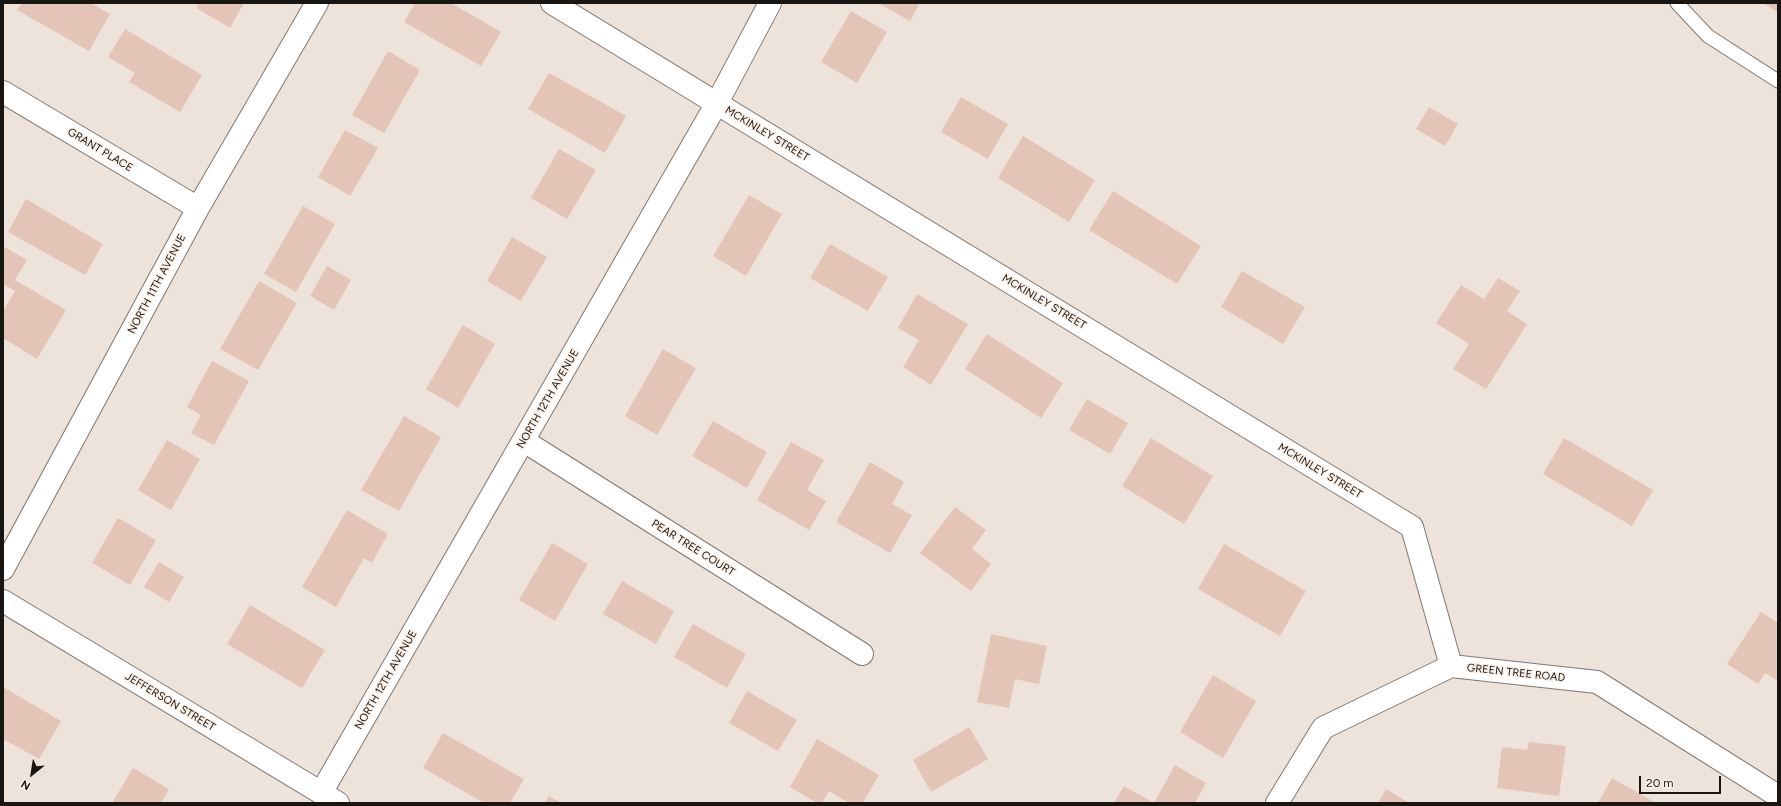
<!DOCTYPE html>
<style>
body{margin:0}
#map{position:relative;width:1781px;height:806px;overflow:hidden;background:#eee3db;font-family:Figtree,sans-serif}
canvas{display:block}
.frame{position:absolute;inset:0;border:4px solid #191512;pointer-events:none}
.north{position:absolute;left:12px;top:754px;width:40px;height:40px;-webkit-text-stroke:3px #fbf0e8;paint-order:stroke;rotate:210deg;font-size:11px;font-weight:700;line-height:16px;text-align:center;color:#191512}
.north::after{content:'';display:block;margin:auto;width:14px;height:18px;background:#191512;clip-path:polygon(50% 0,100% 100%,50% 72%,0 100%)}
.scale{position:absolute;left:1639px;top:776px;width:82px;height:18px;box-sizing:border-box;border:2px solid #191512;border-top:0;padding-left:5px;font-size:12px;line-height:14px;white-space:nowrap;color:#191512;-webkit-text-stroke:3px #fbf0e8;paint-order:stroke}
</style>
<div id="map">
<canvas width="1781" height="806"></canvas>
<div class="frame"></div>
<div class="north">N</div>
<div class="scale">20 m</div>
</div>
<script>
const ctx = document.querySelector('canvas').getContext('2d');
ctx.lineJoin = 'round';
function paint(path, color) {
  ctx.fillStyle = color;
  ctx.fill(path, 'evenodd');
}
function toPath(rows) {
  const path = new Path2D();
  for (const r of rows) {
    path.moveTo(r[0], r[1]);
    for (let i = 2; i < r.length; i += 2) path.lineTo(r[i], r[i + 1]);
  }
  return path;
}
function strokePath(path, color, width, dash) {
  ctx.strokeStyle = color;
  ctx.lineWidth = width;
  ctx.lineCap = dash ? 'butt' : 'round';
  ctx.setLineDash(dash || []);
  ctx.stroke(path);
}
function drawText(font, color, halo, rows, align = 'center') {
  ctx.font = font + ' Figtree,sans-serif';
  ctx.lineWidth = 3;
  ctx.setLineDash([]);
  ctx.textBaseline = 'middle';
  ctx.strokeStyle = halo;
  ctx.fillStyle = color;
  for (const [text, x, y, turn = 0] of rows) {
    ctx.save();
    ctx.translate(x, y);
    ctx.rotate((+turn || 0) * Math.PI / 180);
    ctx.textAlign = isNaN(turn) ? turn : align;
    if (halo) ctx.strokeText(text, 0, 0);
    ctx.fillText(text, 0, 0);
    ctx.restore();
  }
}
const building = toPath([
 [22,3,91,3,110,14,89,51,17,10],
 [199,3,244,3,230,28,196,8],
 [415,3,451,3,501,32,481,66,404,22],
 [878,3,920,3,910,21],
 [1763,3,1778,3,1778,12],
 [851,11,887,32,857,83,821,62],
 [125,29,202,75,180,112,129,82,135,73,108,57],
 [388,51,420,70,384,133,352,115],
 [549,73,626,116,605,153,528,109],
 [961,97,1008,124,988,159,941,132],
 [1429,107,1458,124,1445,146,1416,129],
 [345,130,378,148,350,196,318,177],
 [1023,136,1095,180,1069,222,998,178],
 [559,149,596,170,567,219,531,198],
 [1113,191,1201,246,1177,284,1089,230],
 [749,195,782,214,746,276,713,256],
 [26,199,103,244,85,275,8,232],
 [303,206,335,224,296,292,264,274],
 [512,237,547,257,521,301,487,281],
 [830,244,888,277,868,311,810,278],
 [3,246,27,260,15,280,66,310,37,359,3,338,3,311,15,291,3,284],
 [327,266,351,280,334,310,310,296],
 [1242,271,1305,307,1283,344,1221,307],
 [1498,278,1520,291,1507,311,1527,324,1486,389,1453,369,1469,344,1436,323,1461,285,1484,299],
 [259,281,297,303,258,370,220,349],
 [917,294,968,324,931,385,903,367,919,340,898,328],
 [463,325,495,344,458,408,426,389],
 [987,334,1063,383,1041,418,965,369],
 [663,349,696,368,657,435,625,416],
 [212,361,249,381,214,445,191,433,201,415,187,407],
 [1087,399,1128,423,1110,454,1069,430],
 [404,416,441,437,399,511,361,490],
 [713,421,767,452,747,488,692,456],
 [1151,438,1213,476,1184,524,1122,486],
 [1564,438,1653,490,1632,526,1543,474],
 [167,440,200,459,171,510,138,490],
 [791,442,824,460,807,490,826,501,809,530,757,500],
 [870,462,904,482,892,504,912,515,890,553,836,522],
 [955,507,986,530,972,549,991,564,971,591,920,553],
 [347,510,388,534,372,563,364,558,336,607,302,587],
 [118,518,156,540,130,585,92,563],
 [552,543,588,564,555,621,519,600],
 [1224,544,1306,591,1280,636,1198,589],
 [159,562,184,577,169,602,144,587],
 [622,581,674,611,656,644,603,614],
 [250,605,325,650,302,688,227,644],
 [1761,612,1778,623,1778,681,1765,673,1758,684,1727,664],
 [693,624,746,654,727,688,674,657],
 [991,634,1047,646,1039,684,1015,679,1009,708,977,702],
 [1213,675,1256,701,1223,758,1180,732],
 [3,687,61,721,39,759,3,739],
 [747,691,797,720,778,751,729,723],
 [969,727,988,759,931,792,913,760],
 [443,733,524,779,510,803,484,803,423,768],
 [817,739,879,775,863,803,849,803,829,791,822,803,817,803,790,787],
 [1529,742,1566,746,1559,796,1497,788,1502,747,1527,750],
 [1175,765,1206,783,1195,803,1154,803],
 [133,768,169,789,161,803,112,803],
 [1612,778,1656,803,1598,803],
 [1124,786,1154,803,1114,803],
 [1386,789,1409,803,1378,803],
 [549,796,561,803,545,803]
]);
const service = toPath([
 [1677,3,1708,36,1778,81]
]);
const minor = toPath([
 [552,3,1412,527,1451,666],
 [3,92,198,208],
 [524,441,862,654],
 [3,569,198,208,317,3],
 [3,601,338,803],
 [321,793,717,103,770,3],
 [1277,803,1323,728,1451,666,1597,682,1778,796]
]);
const streetNames = [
 ["MCKINLEY STREET",767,134,31],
 ["GRANT PLACE",100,150,31],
 ["NORTH 11TH AVENUE",157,284,-62],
 ["MCKINLEY STREET",1044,302,31],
 ["NORTH 12TH AVENUE",548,399,-60],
 ["MCKINLEY STREET",1320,471,31],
 ["PEAR TREE COURT",693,548,32],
 ["GREEN TREE ROAD",1516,673,6],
 ["NORTH 12TH AVENUE",386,680,-60],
 ["JEFFERSON STREET",170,702,31]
];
paint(building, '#e4c4b7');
strokePath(service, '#807770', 15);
strokePath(minor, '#807770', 24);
strokePath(service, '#fff', 13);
strokePath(minor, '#fff', 22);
drawText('11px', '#191512', '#fbf0e8', streetNames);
</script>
